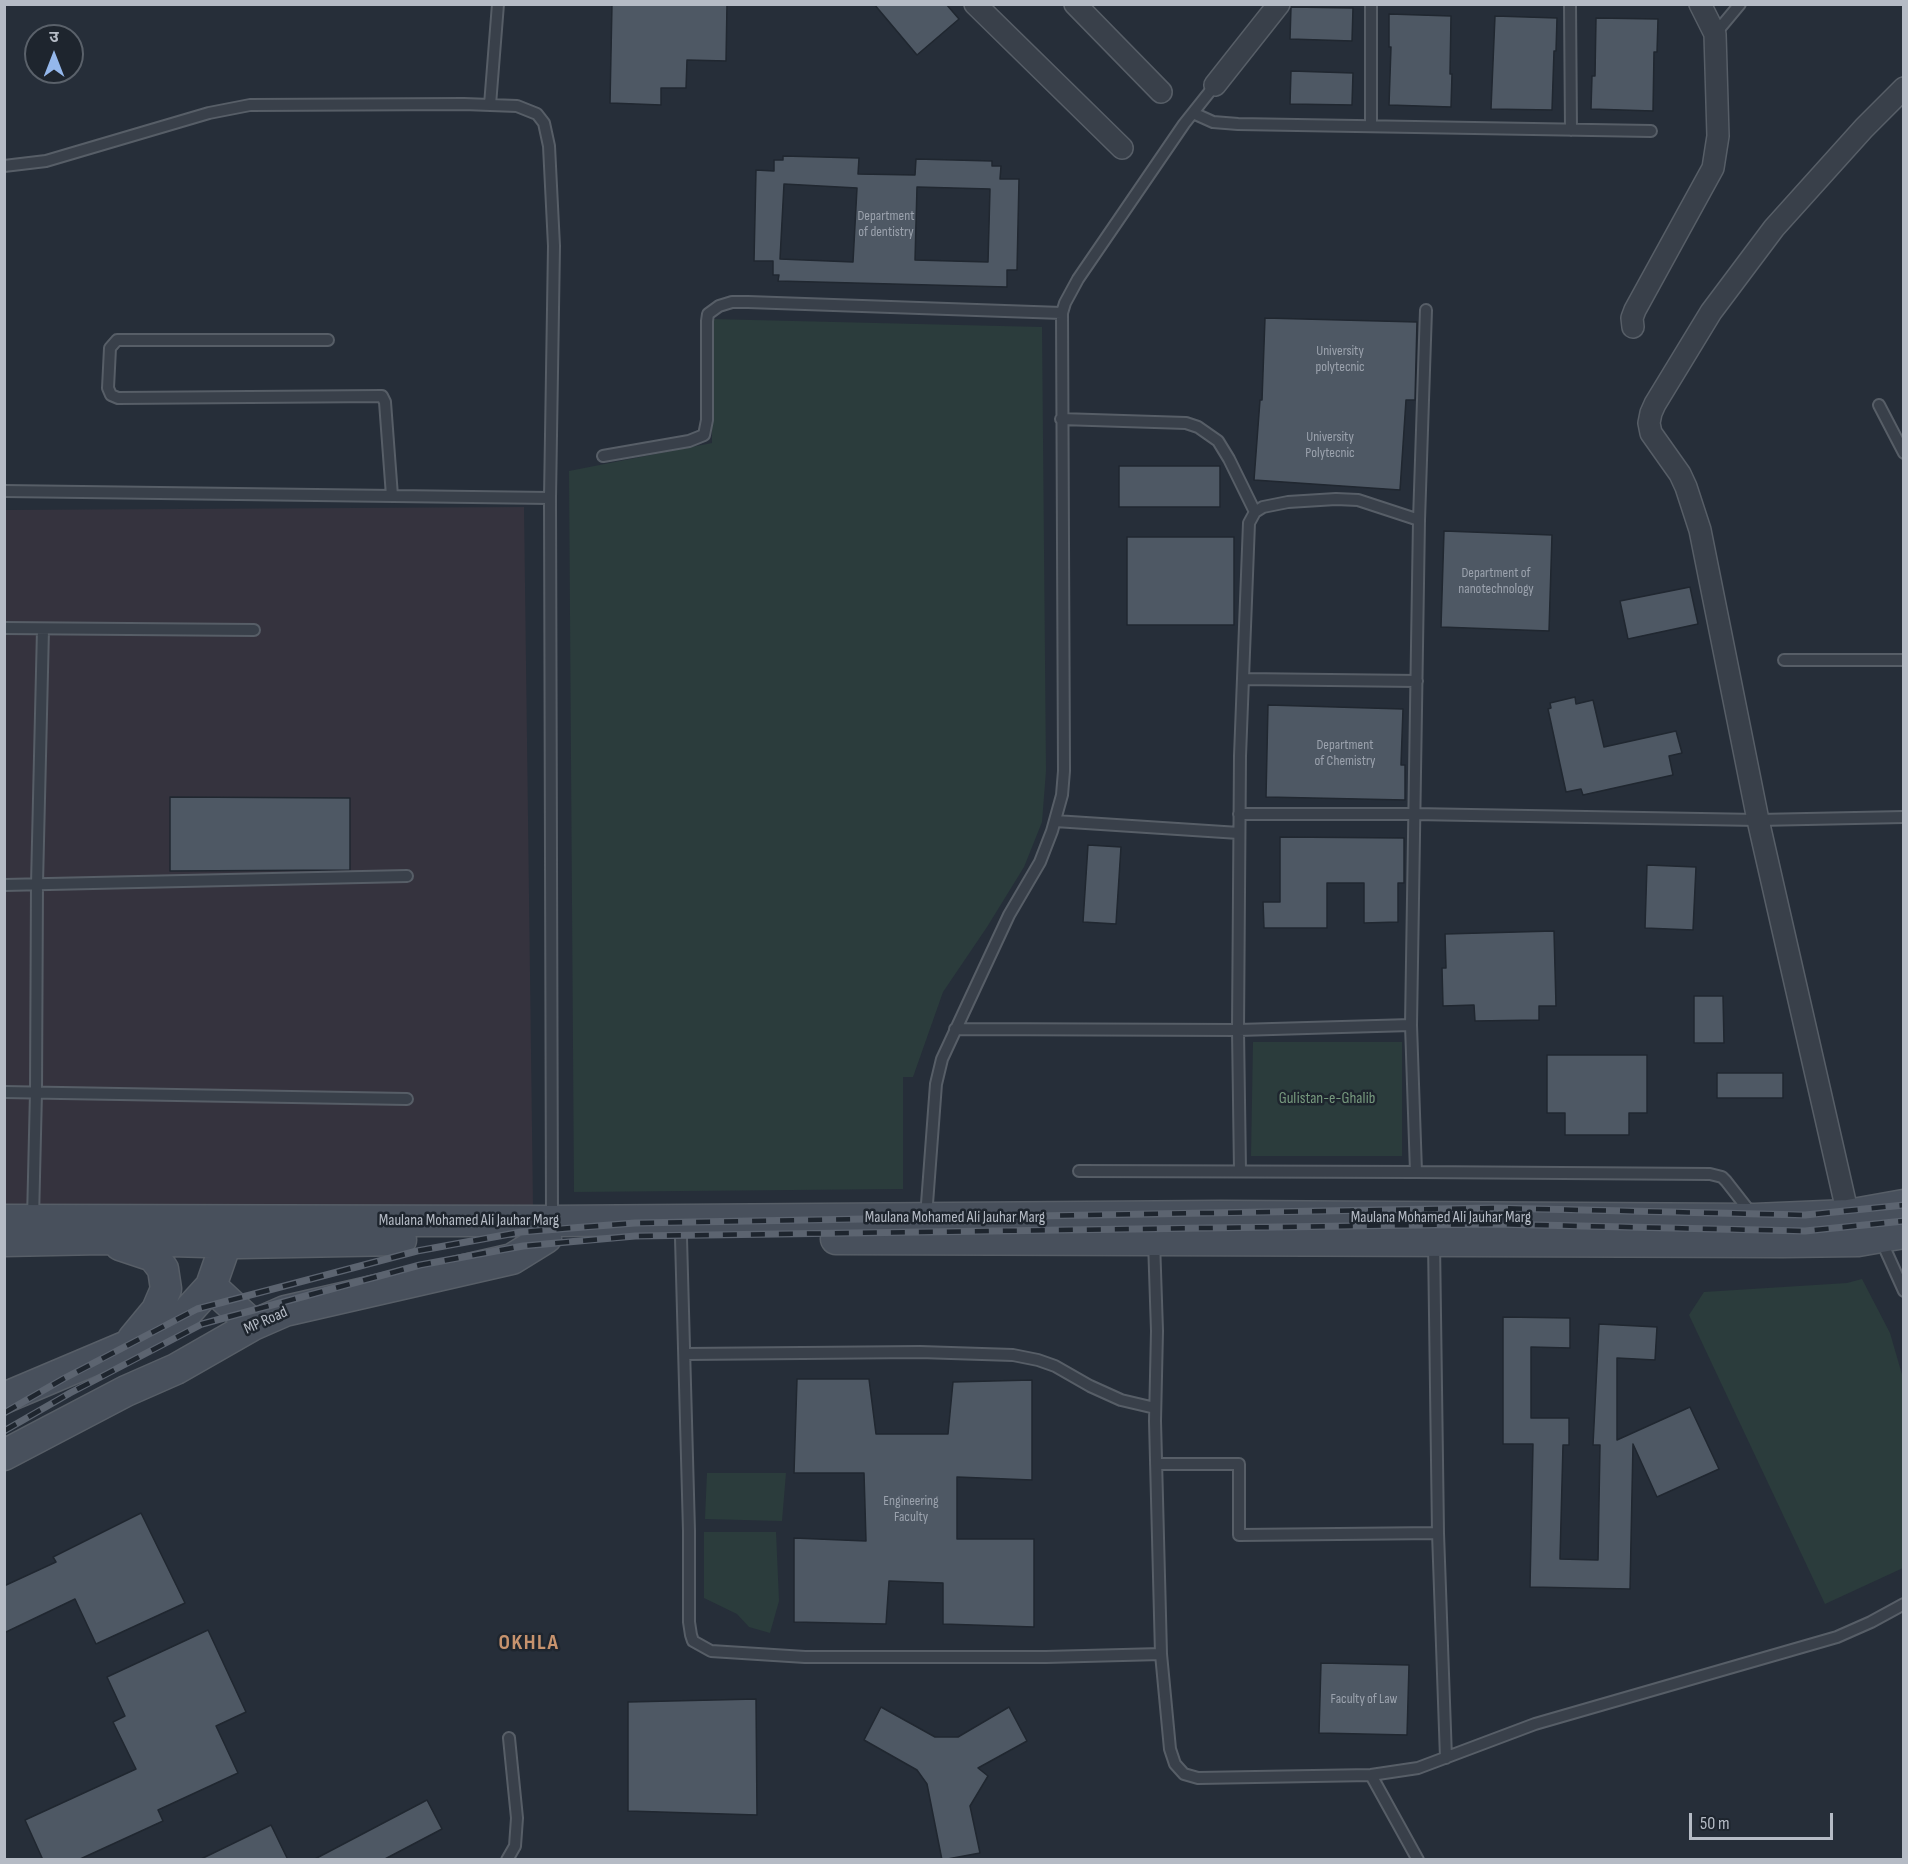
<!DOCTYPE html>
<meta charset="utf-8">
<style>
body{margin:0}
#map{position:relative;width:1908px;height:1864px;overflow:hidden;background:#262e39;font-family:"Sofia Sans Condensed","Noto Sans Devanagari",sans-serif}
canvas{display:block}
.frame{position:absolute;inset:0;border:6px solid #b5bbc5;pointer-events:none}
.north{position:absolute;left:24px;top:24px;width:60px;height:60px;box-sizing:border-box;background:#1e252e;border:2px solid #5a616a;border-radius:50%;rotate:0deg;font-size:16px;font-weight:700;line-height:24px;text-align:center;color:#b5bbc5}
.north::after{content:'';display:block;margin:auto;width:21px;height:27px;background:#94b7eb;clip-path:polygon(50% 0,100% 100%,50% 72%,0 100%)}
.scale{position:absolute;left:1689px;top:1813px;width:144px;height:27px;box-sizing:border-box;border:3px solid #b5bbc5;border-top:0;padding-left:8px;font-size:18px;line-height:21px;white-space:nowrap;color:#b5bbc5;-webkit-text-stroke:4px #1e252e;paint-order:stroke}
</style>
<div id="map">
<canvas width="1908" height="1864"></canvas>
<div class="frame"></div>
<div class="north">उ</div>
<div class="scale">50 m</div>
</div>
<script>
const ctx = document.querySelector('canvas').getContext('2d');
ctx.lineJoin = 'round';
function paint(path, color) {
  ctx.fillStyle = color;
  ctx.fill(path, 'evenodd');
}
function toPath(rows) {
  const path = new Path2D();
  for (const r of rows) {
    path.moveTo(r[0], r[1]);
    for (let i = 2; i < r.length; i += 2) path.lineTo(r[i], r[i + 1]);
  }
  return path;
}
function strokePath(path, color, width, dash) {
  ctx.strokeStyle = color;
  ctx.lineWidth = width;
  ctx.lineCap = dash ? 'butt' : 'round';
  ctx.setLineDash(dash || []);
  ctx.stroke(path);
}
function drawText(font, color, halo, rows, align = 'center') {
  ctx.font = font + ' "Sofia Sans Condensed",sans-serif';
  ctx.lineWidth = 5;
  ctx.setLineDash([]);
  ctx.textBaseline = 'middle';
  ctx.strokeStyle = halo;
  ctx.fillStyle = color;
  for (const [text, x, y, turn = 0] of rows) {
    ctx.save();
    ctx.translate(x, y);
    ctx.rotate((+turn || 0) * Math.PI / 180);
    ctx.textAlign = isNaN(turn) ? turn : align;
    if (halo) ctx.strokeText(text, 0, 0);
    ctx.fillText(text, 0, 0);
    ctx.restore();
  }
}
const medical = toPath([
 [524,507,533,1206,5,1204,4,510]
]);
const green = toPath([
 [711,319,1042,327,1046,771,1042,822,1024,867,987,927,943,992,913,1077,903,1077,903,1189,574,1192,569,471,712,443],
 [1253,1042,1402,1042,1402,1156,1251,1156],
 [1862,1279,1890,1333,1903,1378,1903,1568,1825,1604,1689,1315,1704,1292,1847,1283],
 [707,1473,786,1473,782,1521,705,1519],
 [704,1532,776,1532,779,1601,770,1633,749,1627,737,1614,704,1598]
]);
const building = toPath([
 [612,4,727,4,726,61,687,60,686,88,661,88,661,105,610,103,612,4],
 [874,4,946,4,959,19,917,55,874,4],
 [1291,7,1353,8,1352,41,1290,39,1291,7],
 [1389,14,1451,16,1450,74,1452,74,1451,107,1389,105,1391,47,1389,47,1389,14],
 [1495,16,1557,18,1556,51,1554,51,1552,110,1491,109,1495,16],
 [1596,18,1658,19,1657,52,1654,52,1653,111,1591,109,1592,76,1595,76,1596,18],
 [1291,71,1353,73,1352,105,1290,104,1291,71],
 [783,156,859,158,858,174,915,175,916,159,992,161,992,166,1001,166,1000,179,1019,179,1017,270,1007,270,1007,287,778,281,779,275,773,275,773,261,754,261,756,170,774,171,774,160,783,160,783,156],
 [784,184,857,188,853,262,780,259,784,184],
 [917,187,990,189,988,262,915,260,917,187],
 [1265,318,1417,322,1415,400,1406,400,1400,490,1254,480,1260,400,1262,400,1265,318],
 [1119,466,1220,466,1220,507,1119,507,1119,466],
 [1444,531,1552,535,1549,631,1441,627,1444,531],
 [1127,537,1234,537,1234,625,1127,625,1127,537],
 [1690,587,1698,624,1628,639,1620,601,1690,587],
 [1575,697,1576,704,1593,700,1604,747,1676,731,1682,753,1669,756,1673,775,1583,795,1581,789,1566,792,1548,709,1551,708,1550,703,1575,697],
 [1268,705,1403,709,1401,765,1405,765,1405,800,1266,797,1268,705],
 [170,797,350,798,350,870,170,871,170,797],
 [1280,837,1404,838,1404,883,1398,883,1398,922,1364,923,1364,883,1327,883,1327,928,1264,928,1263,902,1280,902,1280,837],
 [1088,845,1121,847,1116,924,1083,922,1088,845],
 [1647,865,1696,867,1693,930,1645,928,1647,865],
 [1554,931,1556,1006,1539,1006,1539,1020,1475,1021,1474,1005,1443,1006,1442,968,1446,968,1445,934,1554,931],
 [1694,996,1723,996,1724,1043,1694,1043,1694,996],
 [1547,1055,1647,1055,1647,1113,1629,1113,1629,1135,1565,1135,1565,1113,1547,1113,1547,1055],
 [1717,1073,1783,1073,1783,1098,1717,1098,1717,1073],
 [1503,1317,1570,1318,1570,1348,1531,1347,1531,1418,1569,1418,1569,1445,1563,1445,1560,1559,1598,1560,1600,1445,1593,1445,1599,1324,1657,1327,1655,1360,1617,1358,1617,1440,1690,1407,1719,1469,1657,1497,1633,1444,1630,1589,1530,1587,1533,1444,1503,1444,1503,1317],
 [797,1379,869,1379,876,1434,948,1434,953,1382,1032,1380,1032,1480,957,1477,957,1539,1034,1539,1034,1627,943,1624,943,1583,889,1581,886,1624,794,1622,794,1538,866,1541,864,1473,794,1473,797,1379],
 [141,1513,185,1603,96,1644,75,1599,4,1633,4,1586,56,1562,53,1557,141,1513],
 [208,1630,246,1712,216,1726,238,1773,158,1810,163,1821,78,1860,43,1860,25,1820,136,1769,113,1722,125,1716,107,1677,208,1630],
 [1321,1663,1409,1665,1407,1735,1319,1733,1321,1663],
 [756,1699,757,1815,628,1811,628,1702,756,1699],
 [881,1707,935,1737,958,1737,1009,1707,1027,1741,978,1768,988,1776,970,1806,980,1853,942,1860,927,1784,917,1770,864,1740,881,1707],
 [427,1800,442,1829,383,1860,313,1860,427,1800],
 [271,1825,288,1860,199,1860,271,1825]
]);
const service = toPath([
 [1371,4,1371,126],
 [1570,4,1571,130],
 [1715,34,1740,4],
 [490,105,498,4],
 [1193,113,1213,122,1238,124,1651,131],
 [4,166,46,161,209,113,250,105,464,104,517,106,537,114,544,123,549,146,554,246,550,498,552,1218],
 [1426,310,1419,520,1411,1025,1416,1172,1710,1174,1722,1177,1726,1181,1751,1213],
 [328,340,117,340,110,348,108,388,111,395,118,398,382,396,385,402,392,496],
 [1879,405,1904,453],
 [1061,419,1186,423,1198,427,1218,441,1229,459,1255,512],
 [603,456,689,441,704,435,707,420,707,321,708,314,719,306,732,302,748,302,1062,313],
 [4,491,550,498],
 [4,628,254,630],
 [1784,660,1904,660],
 [1243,679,1417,681],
 [1239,814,1414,814,1758,820,1904,817],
 [1055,821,1239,833],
 [4,885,407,876],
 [955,1029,1238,1030,1411,1025],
 [4,1092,407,1099],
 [1079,1171,1416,1172],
 [1240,1171,1238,1030,1240,756,1249,523,1255,512,1263,507,1288,502,1336,499,1358,500,1419,520],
 [926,1217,936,1084,942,1059,1009,915,1040,862,1052,831,1062,795,1064,771,1062,313,1065,303,1078,279,1184,124,1215,85],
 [33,1219,36,1092,37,884,43,629],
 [681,1238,689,1531,689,1622,691,1635,693,1641,711,1651,805,1657,1046,1657,1161,1654],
 [1881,1240,1904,1291],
 [1154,1241,1157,1331,1155,1421,1161,1654,1170,1749,1175,1764,1184,1774,1198,1778,1371,1775,1418,1768,1535,1724,1837,1637,1871,1622,1904,1604],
 [1434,1242,1438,1533,1446,1758],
 [685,1354,920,1352,1013,1355,1038,1360,1055,1366,1090,1386,1121,1400,1155,1408],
 [1156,1464,1239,1464,1239,1535,1438,1533],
 [1371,1775,1418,1860],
 [507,1860,515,1846,517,1818,509,1738]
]);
const minor = toPath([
 [975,4,1122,148],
 [1075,4,1161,92],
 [1215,85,1279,4],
 [1633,327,1632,318,1635,310,1713,168,1718,136,1715,34,1700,4],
 [1848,1215,1758,820,1700,530,1686,487,1680,474,1651,433,1649,423,1651,413,1655,404,1711,312,1774,228,1864,128,1904,88]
]);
const secondary = toPath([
 [4,1220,552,1221,1221,1216,1755,1219,1848,1215,1904,1205],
 [836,1239,1783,1242,1858,1241,1904,1233],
 [4,1241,102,1239,240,1243,401,1240],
 [120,1245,153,1256,163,1269,166,1289,157,1310,133,1339],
 [211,1286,253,1325],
 [4,1398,127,1346,181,1319,211,1286,226,1243,225,1224],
 [4,1455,126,1391,176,1369,253,1325,285,1311,512,1259,546,1238,545,1221]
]);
const rail = toPath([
 [4,1413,63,1379,197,1309,417,1251,521,1232,635,1223,1493,1208,1805,1215,1904,1205],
 [4,1431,70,1393,202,1324,420,1265,523,1246,635,1236,1492,1224,1805,1231,1904,1221]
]);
const numberNames = [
 ["Department",886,216],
 ["of dentistry",886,232],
 ["University",1340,351],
 ["polytecnic",1340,367],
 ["University",1330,437],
 ["Polytecnic",1330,453],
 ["Department of",1496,573],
 ["nanotechnology",1496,589],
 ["Department",1345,745],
 ["of Chemistry",1345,761],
 ["Engineering",911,1501],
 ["Faculty",911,1517],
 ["Faculty of Law",1364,1699]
];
const parkNames = [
 ["Gulistan-e-Ghalib",1327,1099]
];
const streetNames = [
 ["Maulana Mohamed Ali Jauhar Marg",955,1218],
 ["Maulana Mohamed Ali Jauhar Marg",1441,1218],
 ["Maulana Mohamed Ali Jauhar Marg",469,1221],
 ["MP Road",266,1321,-24]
];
const districtNames = [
 ["OKHLA",529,1643]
];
paint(medical, '#35333e');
paint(green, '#2b3c3c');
paint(building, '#4e5864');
strokePath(building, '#202730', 1.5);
strokePath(service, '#575e67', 14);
strokePath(minor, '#575e67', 24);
strokePath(secondary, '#575e67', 33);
strokePath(service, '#39404a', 10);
strokePath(minor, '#39404a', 21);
strokePath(secondary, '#48505c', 30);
strokePath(rail, '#5c6470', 7);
strokePath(rail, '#1e252e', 4.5, [14]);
drawText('14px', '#9ba2ad', null, numberNames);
drawText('16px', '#76987d', '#1e252e', parkNames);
drawText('16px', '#b5bbc5', '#1e252e', streetNames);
ctx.letterSpacing = '1.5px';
drawText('bold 22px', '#c7936e', '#1e252e', districtNames);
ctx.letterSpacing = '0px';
</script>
